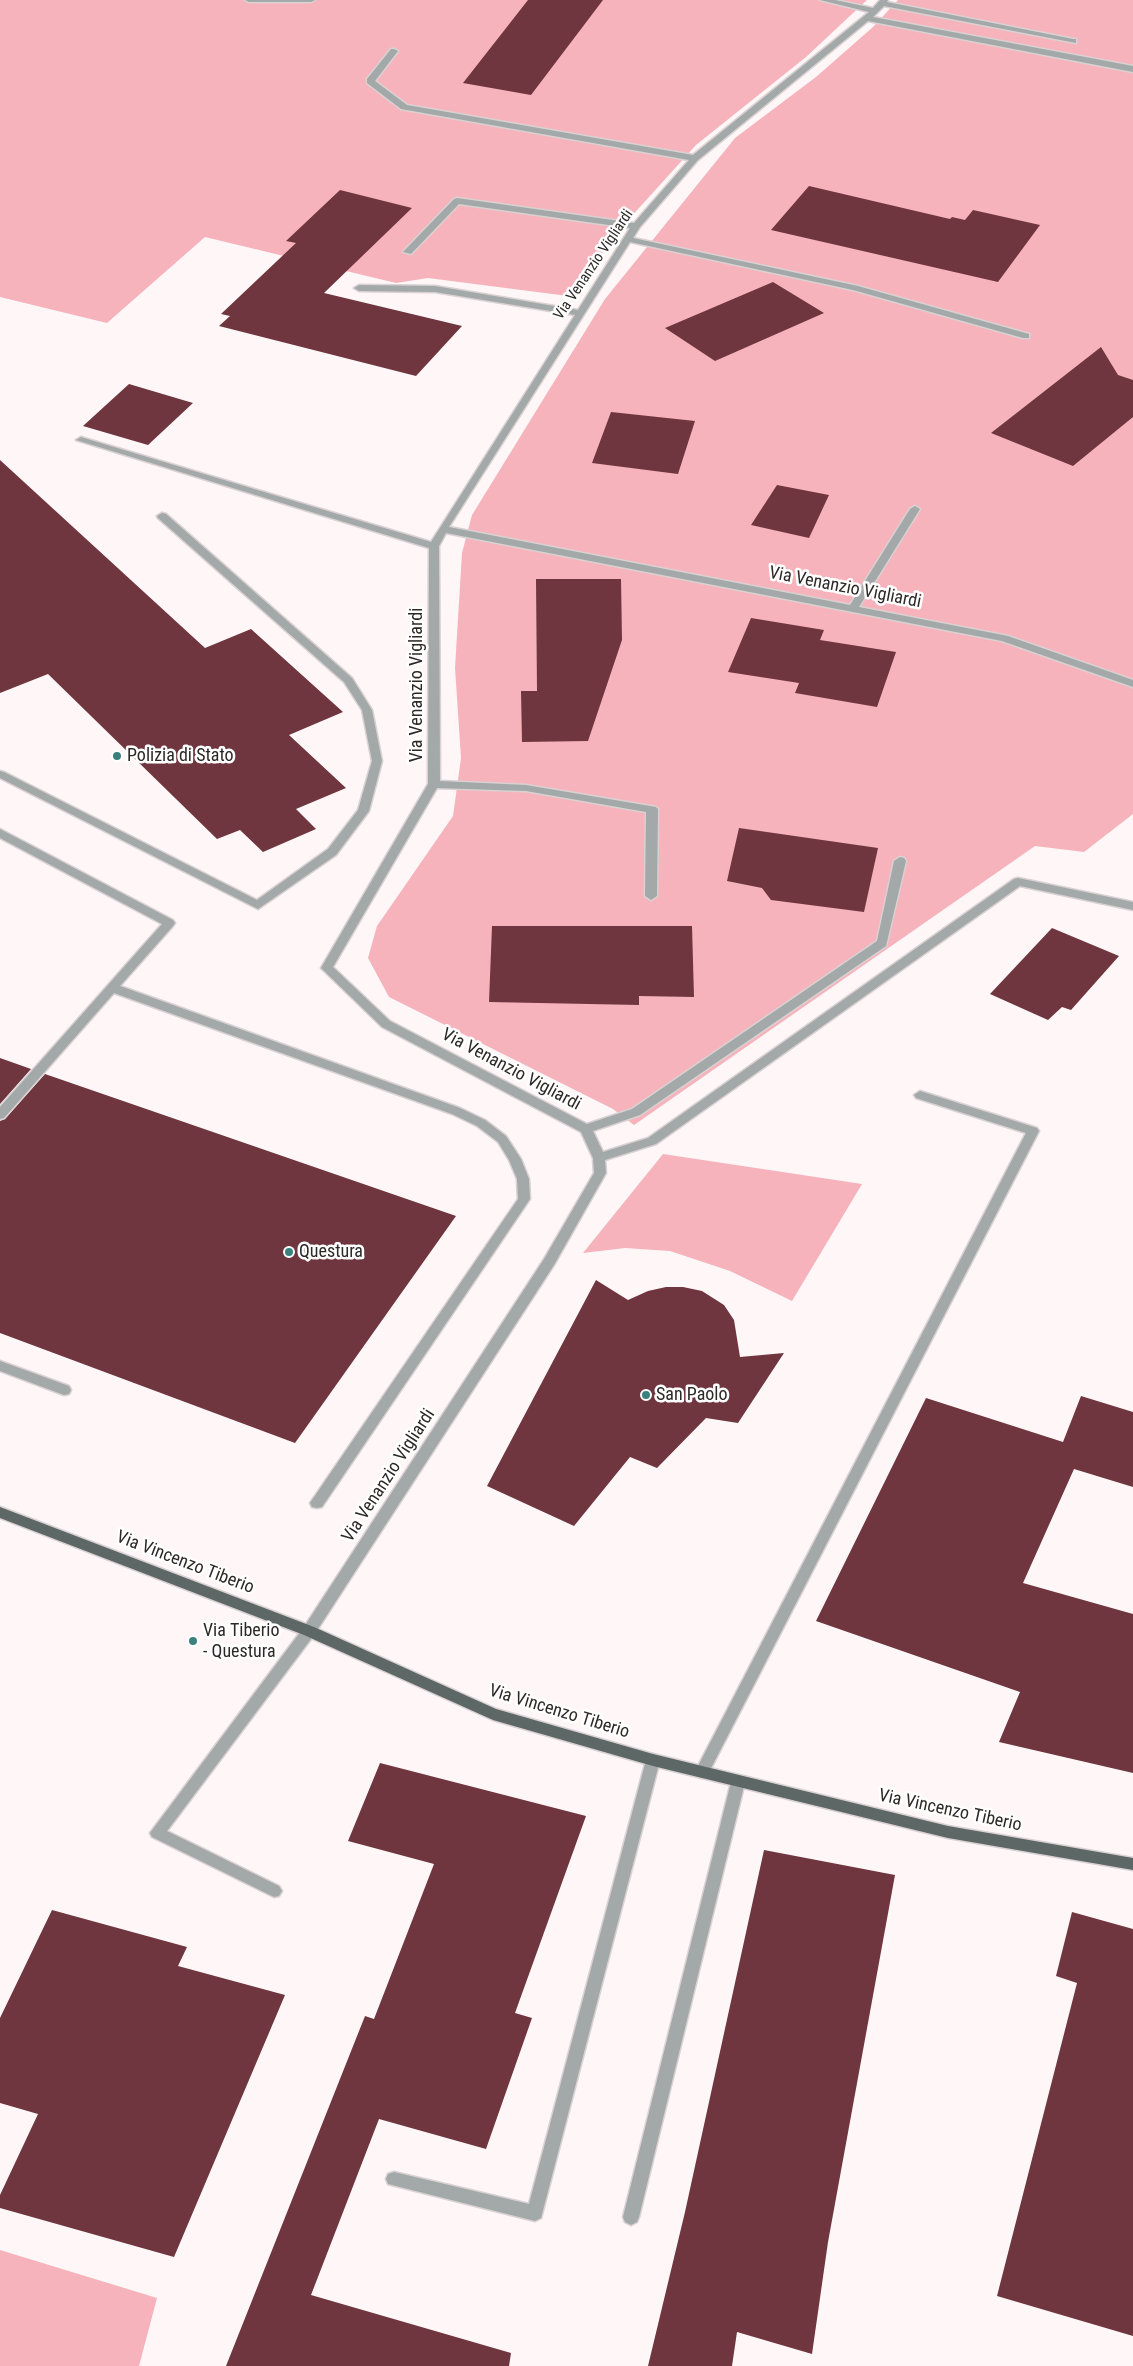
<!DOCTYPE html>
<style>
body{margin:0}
canvas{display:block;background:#fef6f7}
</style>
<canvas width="1133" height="2366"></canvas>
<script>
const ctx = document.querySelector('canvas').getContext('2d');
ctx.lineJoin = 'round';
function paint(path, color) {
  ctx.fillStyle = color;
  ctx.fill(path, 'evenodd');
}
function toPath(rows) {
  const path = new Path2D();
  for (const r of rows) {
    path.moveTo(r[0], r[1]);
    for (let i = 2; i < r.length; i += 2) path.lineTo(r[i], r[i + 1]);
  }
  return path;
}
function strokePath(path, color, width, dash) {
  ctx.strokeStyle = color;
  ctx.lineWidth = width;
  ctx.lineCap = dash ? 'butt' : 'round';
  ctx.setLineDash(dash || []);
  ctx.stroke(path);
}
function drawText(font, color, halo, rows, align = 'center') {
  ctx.font = font + ' "Roboto Condensed",sans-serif';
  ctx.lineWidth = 5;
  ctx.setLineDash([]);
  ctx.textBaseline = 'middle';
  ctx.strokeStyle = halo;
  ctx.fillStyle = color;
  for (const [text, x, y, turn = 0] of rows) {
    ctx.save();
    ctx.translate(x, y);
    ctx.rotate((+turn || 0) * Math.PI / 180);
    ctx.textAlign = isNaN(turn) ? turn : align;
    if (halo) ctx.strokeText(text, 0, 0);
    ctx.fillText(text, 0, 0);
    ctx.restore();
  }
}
const green = toPath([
 [0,0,867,0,806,57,696,145,630,218,568,296,428,278,396,283,205,237,107,323,0,297],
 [898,0,1133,0,1133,814,1084,852,1035,846,634,1125,613,1109,389,997,368,958,377,926,453,816,461,758,455,668,462,553,472,515,605,299,735,138,816,77,873,27],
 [663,1154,862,1184,792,1301,730,1271,670,1251,625,1248,583,1253],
 [0,2250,157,2298,139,2366,0,2366]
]);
const building = toPath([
 [528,0,603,0,531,95,463,83],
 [809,186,950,219,952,217,965,220,973,210,1040,225,998,282,771,230],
 [340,190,412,208,324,293,462,326,416,376,219,326,230,316,221,314,296,243,286,241],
 [773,282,824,313,715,361,665,328],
 [1101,347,1118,375,1133,380,1133,417,1073,466,991,433],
 [129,384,193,403,148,445,83,426],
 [611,412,695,421,678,474,592,463],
 [0,460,205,648,251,629,343,712,289,735,346,788,296,809,316,829,263,852,240,830,217,839,48,674,0,693],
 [777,485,829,495,809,538,751,525],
 [536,579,621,579,622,640,588,741,522,742,521,691,537,691],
 [751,618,824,630,820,640,896,652,877,707,795,693,799,683,728,672],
 [739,828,878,848,864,912,771,900,762,888,727,881],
 [492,926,692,926,694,997,639,996,639,1005,489,1002],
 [1052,928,1119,956,1071,1010,1062,1007,1048,1020,990,994],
 [0,1058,31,1069,0,1104],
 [45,1074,456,1216,295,1443,0,1333,0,1121,5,1119],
 [596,1280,628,1300,648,1291,666,1287,683,1287,702,1291,724,1305,734,1320,740,1357,784,1353,738,1423,706,1418,657,1468,630,1457,574,1526,487,1486],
 [1081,1396,1133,1412,1133,1487,1074,1469,1023,1583,1133,1614,1133,1773,999,1742,1020,1692,816,1621,926,1398,1063,1442],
 [380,1763,586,1816,515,2013,532,2018,486,2149,379,2119,311,2295,511,2353,509,2366,226,2366,365,2016,374,2019,434,1864,348,1841],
 [764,1850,895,1875,828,2242,812,2354,737,2332,732,2366,648,2366,685,2212],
 [52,1910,187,1947,178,1966,285,1995,174,2257,0,2208,0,2195,38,2114,0,2103,0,2018],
 [1072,1912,1133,1929,1133,2336,997,2296,1077,1983,1056,1976]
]);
const minor = toPath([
 [245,0,315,0,311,2,249,2,245,0],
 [820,0,835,0,873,8,880,0,888,0,887,2,1073,39,1076,39,1076,43,884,6,873,17,1133,66,1133,72,868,21,698,160,640,227,633,238,858,286,1029,334,1029,338,1023,338,853,290,630,242,449,527,850,605,910,509,915,506,920,509,859,607,1008,636,1133,680,1133,687,1002,641,446,533,439,546,440,781,526,785,656,807,658,809,657,896,651,900,645,896,646,812,526,791,437,788,333,967,390,1021,587,1124,632,1109,877,941,894,861,900,857,904,858,906,861,886,946,640,1115,593,1131,603,1152,648,1138,1014,879,1018,878,1133,902,1133,910,1020,886,656,1144,605,1160,606,1173,554,1265,314,1635,167,1831,279,1886,282,1891,279,1896,274,1897,152,1837,150,1833,304,1627,544,1259,594,1173,593,1158,581,1132,382,1027,321,968,428,784,429,548,76,440,81,437,84,438,431,542,575,315,435,292,359,291,354,288,359,285,435,286,578,310,630,228,459,204,411,254,403,252,454,199,457,198,634,223,689,160,401,109,367,83,367,79,391,49,394,49,398,51,375,81,407,105,693,155,869,12,820,0],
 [162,513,166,514,352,678,372,710,382,761,369,811,336,855,258,909,0,778,0,771,4,772,257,900,328,849,358,810,372,761,362,710,344,682,158,518,157,516,162,513],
 [0,829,173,920,175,923,173,926,120,986,460,1108,485,1120,506,1136,521,1159,529,1179,530,1199,322,1507,317,1508,312,1507,310,1503,518,1199,517,1179,509,1160,498,1142,477,1126,452,1114,114,993,4,1118,0,1119,0,1107,162,924,0,838,0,829],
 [920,1091,1037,1128,1039,1131,707,1776,702,1778,697,1776,695,1772,697,1768,1026,1133,916,1098,914,1095,920,1091],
 [0,1361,69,1386,71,1390,69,1394,64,1395,0,1371,0,1361],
 [653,1754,658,1756,660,1760,541,2218,535,2221,388,2184,386,2179,388,2174,394,2172,529,2204,646,1760,648,1756,653,1754],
 [738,1776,743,1778,745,1782,639,2217,637,2222,631,2225,625,2222,623,2217,731,1782,733,1778,738,1776]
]);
const major = toPath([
 [0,1507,314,1627,496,1709,653,1754,948,1826,1133,1858,1133,1870,948,1838,653,1766,493,1720,304,1635,0,1518,0,1507]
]);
const markers = [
 [117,756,5,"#3a827d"],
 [289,1252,5,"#3a827d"],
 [646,1395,5,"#3a827d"],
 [193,1641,5,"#3a827d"]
];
const farStreetnames = [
 ["Via Venanzio Vigliardi",594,265,-56]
];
const streetNames = [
 ["Via Venanzio Vigliardi",845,588,11],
 ["Via Venanzio Vigliardi",417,685,-90],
 ["Via Venanzio Vigliardi",511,1070,28],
 ["Via Venanzio Vigliardi",389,1476,-57],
 ["Via Vincenzo Tiberio",185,1563,21],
 ["Via Vincenzo Tiberio",559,1712,17],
 ["Via Vincenzo Tiberio",950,1811,12]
];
const poiNames = [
 ["Polizia di Stato",127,756],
 ["Questura",299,1252],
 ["San Paolo",656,1395],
 ["Via Tiberio",203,1631],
 ["- Questura",203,1652]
];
paint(green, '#f7b3bb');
paint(building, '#6f363f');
strokePath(minor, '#d9d1d2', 3);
strokePath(major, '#d9d1d2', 3);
paint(minor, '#a3a8a8');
paint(major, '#5d6766');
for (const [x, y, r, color] of markers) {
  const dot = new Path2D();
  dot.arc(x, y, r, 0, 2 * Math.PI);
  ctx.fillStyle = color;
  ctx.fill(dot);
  strokePath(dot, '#fff', 2);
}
drawText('15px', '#2e2929', '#fff', farStreetnames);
drawText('18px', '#2e2929', '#fff', streetNames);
drawText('18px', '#2e2929', '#fff', poiNames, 'left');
</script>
